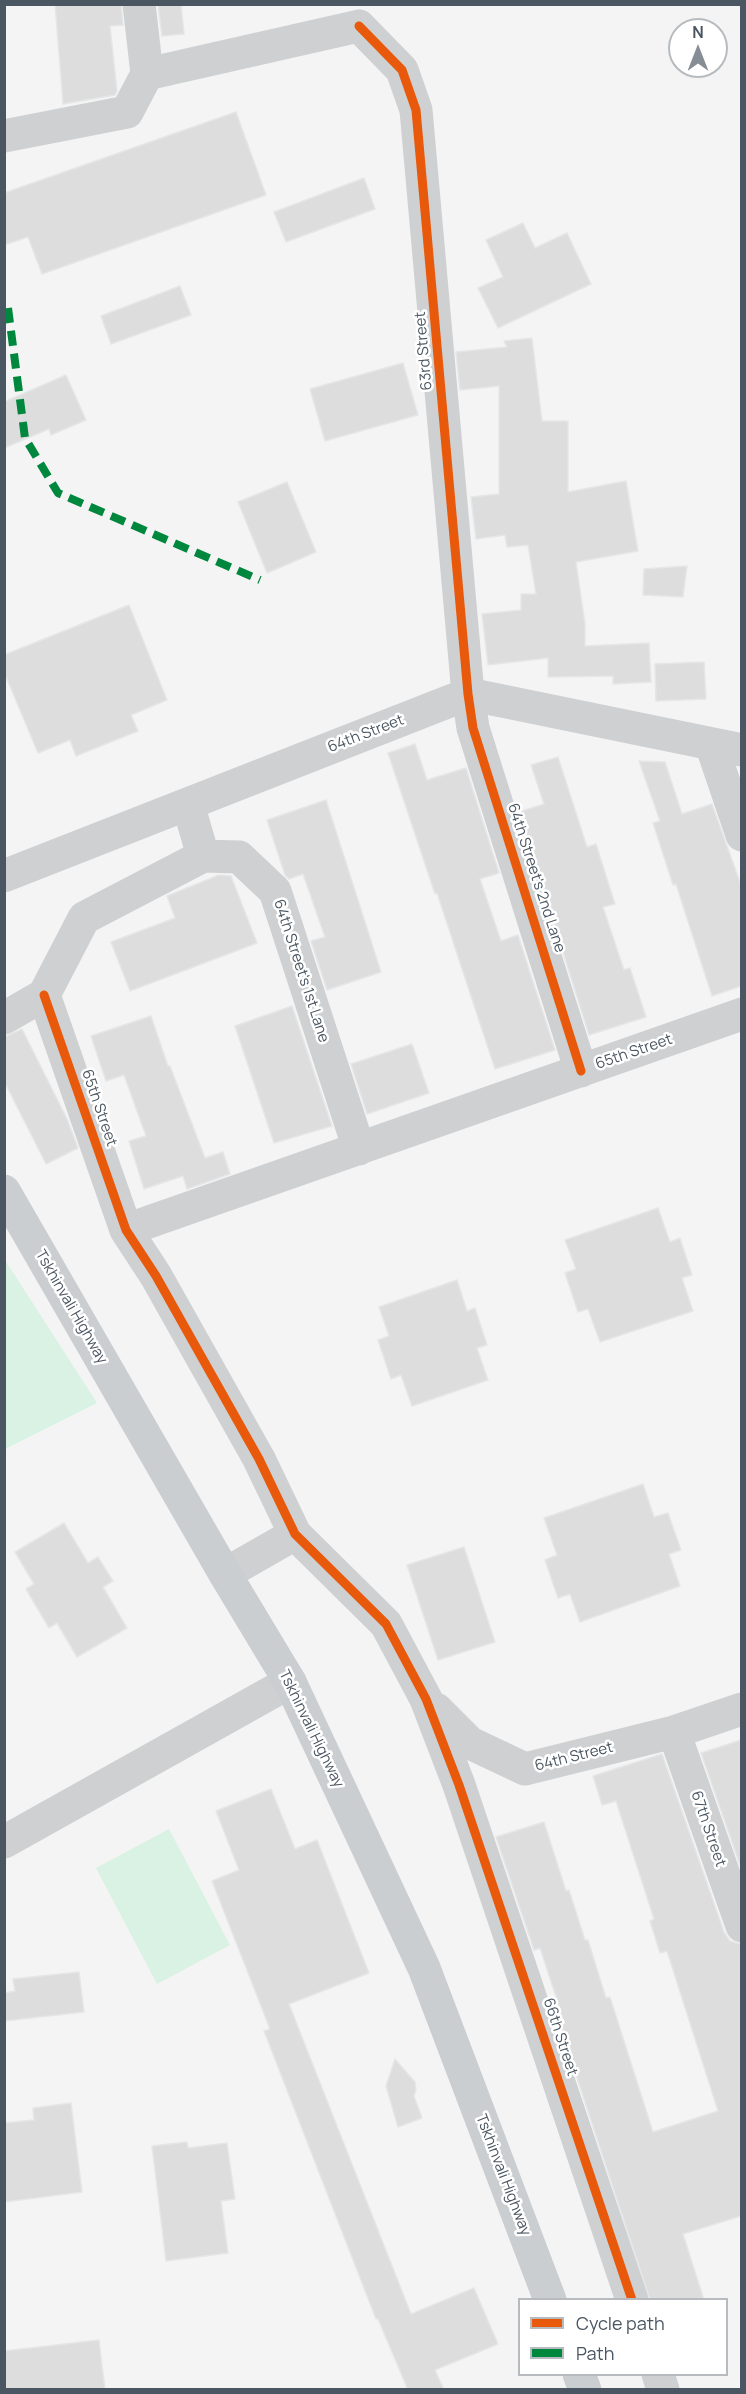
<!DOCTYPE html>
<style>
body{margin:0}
#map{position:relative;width:746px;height:2394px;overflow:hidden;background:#f4f4f4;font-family:Manrope,sans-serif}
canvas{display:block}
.frame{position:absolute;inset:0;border:6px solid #4a5661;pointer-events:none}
.legend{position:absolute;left:518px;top:2298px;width:210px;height:78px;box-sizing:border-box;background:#fff;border:2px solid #b7bbc0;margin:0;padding:8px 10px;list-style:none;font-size:18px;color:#4a5661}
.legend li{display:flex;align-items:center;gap:12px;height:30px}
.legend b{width:30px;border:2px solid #b7bbc0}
.north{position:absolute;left:668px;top:18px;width:60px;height:60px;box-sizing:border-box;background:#fff;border:2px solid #b7bbc0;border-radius:50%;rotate:0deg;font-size:16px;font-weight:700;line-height:24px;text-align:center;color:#4a5661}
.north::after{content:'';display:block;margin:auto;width:21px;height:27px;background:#868d94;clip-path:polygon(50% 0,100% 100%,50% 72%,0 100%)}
</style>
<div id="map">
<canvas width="746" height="2394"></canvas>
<div class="frame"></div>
<ul class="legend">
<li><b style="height:8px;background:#e8590c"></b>Cycle path</li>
<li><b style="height:8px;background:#00873e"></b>Path</li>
</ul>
<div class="north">N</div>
</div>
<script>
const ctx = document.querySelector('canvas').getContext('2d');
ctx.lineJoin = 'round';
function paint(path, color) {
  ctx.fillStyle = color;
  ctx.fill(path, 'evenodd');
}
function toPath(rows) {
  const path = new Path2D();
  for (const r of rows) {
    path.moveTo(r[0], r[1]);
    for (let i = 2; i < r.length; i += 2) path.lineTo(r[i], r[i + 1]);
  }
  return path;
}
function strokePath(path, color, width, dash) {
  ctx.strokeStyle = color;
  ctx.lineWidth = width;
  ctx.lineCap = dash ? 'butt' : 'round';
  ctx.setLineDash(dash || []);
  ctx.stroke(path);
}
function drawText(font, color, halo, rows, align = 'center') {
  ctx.font = font + ' Manrope,sans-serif';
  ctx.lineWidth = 5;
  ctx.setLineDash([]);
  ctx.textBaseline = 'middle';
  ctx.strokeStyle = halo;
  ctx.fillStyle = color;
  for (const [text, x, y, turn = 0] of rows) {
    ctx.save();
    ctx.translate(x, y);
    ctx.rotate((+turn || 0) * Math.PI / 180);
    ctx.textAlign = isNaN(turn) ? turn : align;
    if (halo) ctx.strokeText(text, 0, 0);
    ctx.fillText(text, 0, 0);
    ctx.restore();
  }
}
const green = toPath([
 [5,1260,97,1403,5,1449,4,1449],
 [169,1829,230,1945,157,1984,96,1868]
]);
const building = toPath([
 [55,4,121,4,123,25,110,26,117,91,115,95,63,104,55,4],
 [158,4,181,4,184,34,162,36,158,4],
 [236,112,266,195,42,274,28,237,4,245,4,193,236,112],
 [364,178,375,209,286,242,274,212,364,178],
 [523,223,535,248,567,233,591,284,498,328,478,288,503,277,486,240,523,223],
 [180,286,191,315,111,344,101,316,180,286],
 [532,338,542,421,568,421,568,492,626,481,638,551,576,562,585,624,585,646,649,643,651,682,613,684,613,676,548,677,548,658,488,665,482,614,521,610,521,594,536,594,528,545,507,547,505,535,476,539,471,497,499,494,499,386,460,390,456,352,507,347,504,341,532,338],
 [403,363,418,415,325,441,310,389,403,363],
 [66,375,86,420,51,435,49,429,4,448,4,402,66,375],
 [287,482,316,552,267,573,238,502,287,482],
 [687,566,683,597,643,595,644,569,687,566],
 [129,605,167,700,131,715,138,731,76,756,70,740,38,753,4,672,4,655,129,605],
 [704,662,706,699,656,701,655,664,704,662],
 [415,744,427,780,466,768,499,873,480,879,501,941,518,935,555,1050,495,1069,437,893,435,894,388,753,415,744],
 [558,757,587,847,596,844,615,904,603,907,624,970,630,968,646,1017,589,1035,519,812,544,804,531,765,558,757],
 [639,761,665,762,682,814,712,804,741,885,741,986,712,996,676,884,673,885,653,823,660,821,639,761],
 [326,800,381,972,327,990,311,941,325,937,303,874,289,879,285,875,267,820,326,800],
 [219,875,231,876,257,943,130,991,111,942,175,918,167,896,219,875],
 [292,1006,332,1126,274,1143,235,1026,292,1006],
 [151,1016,168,1066,170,1066,205,1158,223,1152,230,1174,187,1189,183,1176,144,1189,129,1141,146,1136,124,1075,106,1081,91,1036,151,1016],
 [22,1029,67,1119,78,1148,46,1164,4,1081,4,1037,22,1029],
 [412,1044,429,1093,367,1114,351,1064,412,1044],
 [658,1208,670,1242,680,1238,692,1275,682,1278,693,1311,600,1342,588,1309,578,1312,565,1273,576,1269,565,1240,658,1208],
 [457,1280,467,1311,475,1308,487,1345,477,1348,488,1380,412,1406,401,1375,391,1379,378,1340,389,1336,379,1307,457,1280],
 [643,1484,654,1517,668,1513,681,1550,669,1554,680,1586,580,1622,570,1594,558,1598,545,1560,557,1555,544,1518,643,1484],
 [64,1523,88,1563,98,1557,113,1581,103,1587,127,1628,77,1657,57,1623,49,1628,26,1589,34,1584,15,1552,64,1523],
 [464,1547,495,1642,438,1660,407,1565,464,1547],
 [741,1740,741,1868,701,1753,741,1740],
 [662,1754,724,1932,730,1941,741,1944,741,2216,683,2234,704,2300,650,2300,556,2014,561,2012,540,1948,534,1950,496,1837,544,1822,566,1891,569,1890,585,1940,588,1940,606,1998,610,1997,653,2132,718,2111,667,1951,660,1953,650,1921,654,1919,616,1801,602,1805,593,1776,662,1754],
 [271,1789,295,1849,317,1840,369,1973,289,2004,411,2314,474,2288,498,2344,435,2370,444,2390,408,2390,378,2319,376,2319,264,2031,270,2029,212,1881,239,1870,216,1811,271,1789],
 [79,1972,84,2012,4,2021,4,1993,15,1991,13,1979,79,1972],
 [395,2059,415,2082,416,2090,414,2096,422,2118,398,2127,386,2086,395,2059],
 [71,2103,82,2192,4,2202,4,2123,34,2120,33,2108,71,2103],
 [187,2142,188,2148,227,2143,235,2199,221,2201,228,2253,166,2261,152,2146,187,2142],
 [99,2340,105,2390,4,2390,4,2351,99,2340]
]);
const minor = toPath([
 [139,4,147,74],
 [359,26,402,70,416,110,468,694,473,728,581,1071],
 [147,74,359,26],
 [4,136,127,112,147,74],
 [711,744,742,835],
 [188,804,203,856],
 [4,876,468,694,742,750],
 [44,995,126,1230,156,1276,259,1459,295,1534,386,1624,426,1699,459,1785,632,2300],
 [44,995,84,918,203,856,239,857,275,891,359,1149],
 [4,1018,44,995],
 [126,1230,742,1014],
 [225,1574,295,1534],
 [436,1709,470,1743,525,1769,674,1732,742,1709],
 [674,1732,742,1926],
 [4,1842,290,1682],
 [658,2374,663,2390]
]);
const major = toPath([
 [4,1191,225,1574,290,1682,424,1968,550,2300],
 [579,2374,585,2390]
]);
const quiet = toPath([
 [8,308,25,438,58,493,260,580]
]);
const cycleway = toPath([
 [359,26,402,70,416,110,468,694,473,728,581,1071],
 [44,995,126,1230,156,1276,259,1459,295,1534,386,1624,426,1699,459,1785,632,2300]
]);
const streetNames = [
 ["63rd Street",424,351,-95],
 ["64th Street",366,734,-21],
 ["64th Street's 2nd Lane",536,878,72],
 ["64th Street's 1st Lane",301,971,72],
 ["65th Street",634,1052,-19],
 ["65th Street",99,1108,71],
 ["Tskhinvali Highway",71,1307,60],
 ["Tskhinvali Highway",311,1729,64],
 ["64th Street",574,1757,-14],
 ["67th Street",708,1829,71],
 ["66th Street",560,2037,72],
 ["Tskhinvali Highway",503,2175,69]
];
paint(green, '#d9f2e3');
paint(building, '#ddddde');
strokePath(building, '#e5e6e7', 1.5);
strokePath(minor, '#ced0d2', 33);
strokePath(major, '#caced1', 33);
strokePath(quiet, '#00873e', 8, [15, 8]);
strokePath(cycleway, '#e8590c', 9);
drawText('15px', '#4a5661', '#fff', streetNames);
</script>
